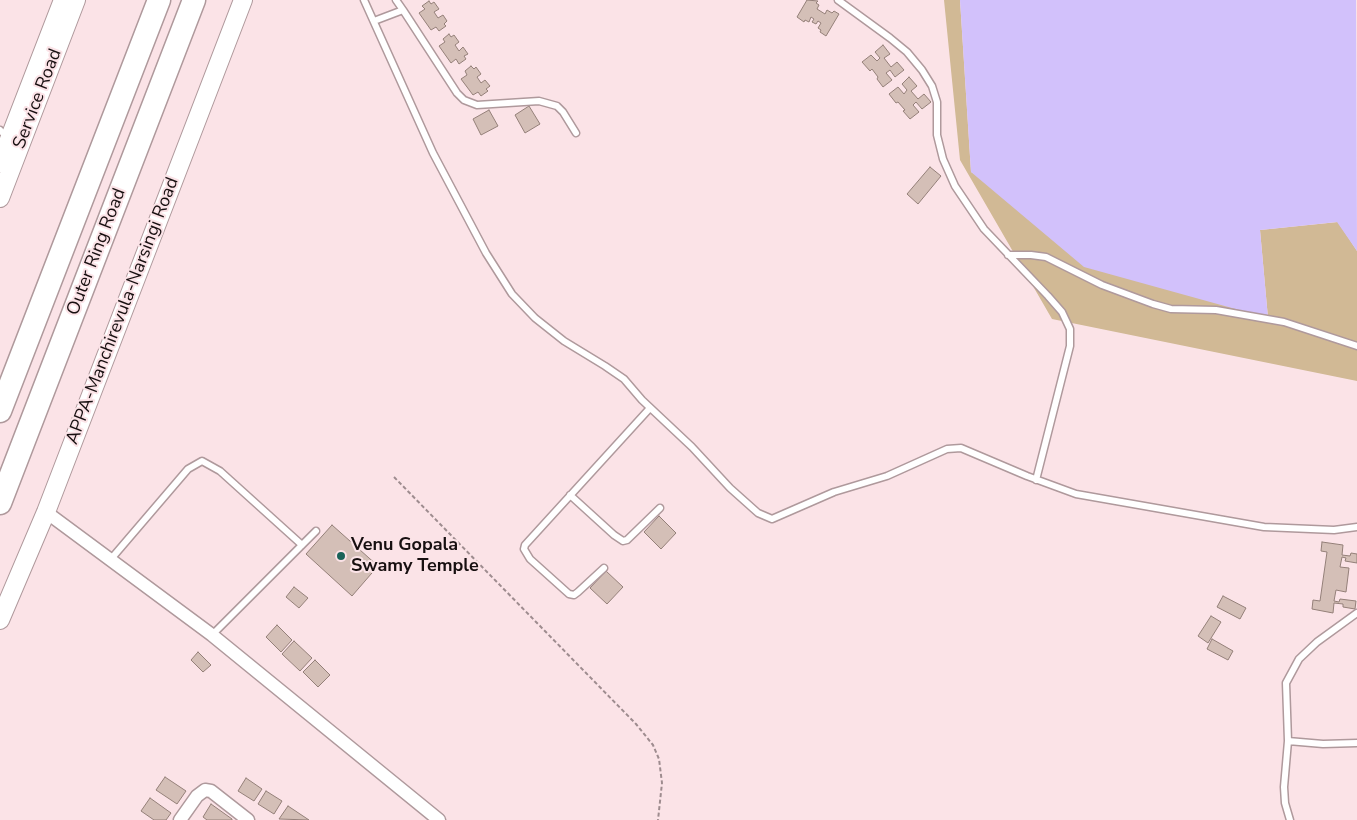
<!DOCTYPE html>
<style>
body{margin:0}
canvas{display:block;background:#fbe3e7}
</style>
<canvas width="1357" height="820"></canvas>
<script>
const ctx = document.querySelector('canvas').getContext('2d');
ctx.lineJoin = 'round';
function paint(path, color) {
  ctx.fillStyle = color;
  ctx.fill(path, 'evenodd');
}
function toPath(rows) {
  const path = new Path2D();
  for (const r of rows) {
    path.moveTo(r[0], r[1]);
    for (let i = 2; i < r.length; i += 2) path.lineTo(r[i], r[i + 1]);
  }
  return path;
}
function strokePath(path, color, width, dash) {
  ctx.strokeStyle = color;
  ctx.lineWidth = width;
  ctx.lineCap = dash ? 'butt' : 'round';
  ctx.setLineDash(dash || []);
  ctx.stroke(path);
}
function drawText(font, color, halo, rows, align = 'center') {
  ctx.font = font + ' "Nunito Sans",sans-serif';
  ctx.lineWidth = 4;
  ctx.setLineDash([]);
  ctx.textBaseline = 'middle';
  ctx.strokeStyle = halo;
  ctx.fillStyle = color;
  for (const [text, x, y, turn = 0] of rows) {
    ctx.save();
    ctx.translate(x, y);
    ctx.rotate((+turn || 0) * Math.PI / 180);
    ctx.textAlign = isNaN(turn) ? turn : align;
    if (halo) ctx.strokeText(text, 0, 0);
    ctx.fillText(text, 0, 0);
    ctx.restore();
  }
}
const green = toPath([
 [944,0,960,0,971,172,1268,318,1260,230,1338,222,1357,251,1357,381,1052,319,960,160]
]);
const water = toPath([
 [960,0,1356,0,1357,251,1337,222,1260,230,1268,318,1084,267,971,172]
]);
const building = toPath([
 [807,0,818,1,816,3,819,5,817,9,825,14,827,10,832,13,834,11,839,14,826,36,820,32,821,30,818,28,821,23,818,21,816,24,812,22,814,19,811,17,809,22,805,20,804,22,797,17,807,0],
 [429,1,431,4,434,2,439,9,434,12,438,18,443,15,447,21,444,24,446,26,439,31,436,27,431,30,419,13,425,9,422,6,429,1],
 [449,34,451,37,454,35,459,42,455,45,459,51,463,47,468,54,464,56,466,59,459,64,456,59,451,63,439,46,445,42,443,39,449,34],
 [883,45,890,54,884,58,891,67,897,62,904,70,895,77,890,70,886,73,892,80,883,87,877,79,878,77,872,69,870,71,862,62,871,55,877,61,880,58,875,52,883,45],
 [471,66,474,69,476,67,481,74,477,77,481,83,485,80,490,86,486,89,488,91,481,96,478,92,473,95,461,79,467,75,465,71,471,66],
 [909,77,917,86,911,91,918,99,924,94,931,102,922,109,916,102,913,105,919,112,910,119,903,111,905,110,898,102,896,103,889,94,898,87,904,94,907,90,902,84,909,77],
 [529,106,540,124,525,133,515,115,529,106],
 [489,110,498,126,481,135,473,119,489,110],
 [930,167,941,176,918,204,907,194,930,167],
 [659,516,676,533,661,549,644,532,659,516],
 [332,525,378,566,352,596,306,554,332,525],
 [1322,542,1343,545,1342,555,1350,556,1351,553,1357,554,1357,563,1345,561,1346,558,1342,557,1340,567,1349,568,1346,592,1336,590,1334,601,1339,602,1340,599,1356,601,1355,609,1343,607,1343,604,1334,603,1333,613,1312,609,1313,600,1320,601,1327,552,1321,551,1322,542],
 [606,571,623,587,607,604,590,588,606,571],
 [294,587,308,598,299,608,286,597,294,587],
 [1223,596,1246,608,1240,619,1217,607,1223,596],
 [1211,616,1221,622,1208,643,1198,636,1211,616],
 [277,625,292,640,281,652,266,637,277,625],
 [1212,639,1233,651,1228,660,1207,649,1212,639],
 [294,641,312,658,300,671,282,654,294,641],
 [198,652,211,665,203,672,191,660,198,652],
 [315,660,330,675,318,687,303,672,315,660],
 [165,777,186,791,177,804,156,790,165,777],
 [246,778,262,789,254,801,238,791,246,778],
 [266,791,282,801,274,814,258,804,266,791],
 [150,798,171,813,166,820,154,820,141,811,150,798],
 [211,804,232,819,232,820,207,820,203,817,211,804],
 [288,806,309,820,279,819,288,806]
]);
const path = toPath([
 [394,477,636,724,653,745,659,759,662,783,658,820]
]);
const lane = toPath([
 [364,0,433,153,486,253,512,294,535,318,564,341,605,366,624,379,642,400,692,447,730,488,758,513,772,519,834,492,887,476,947,449,961,448,1027,476,1076,494,1264,527,1334,530,1357,527],
 [396,0,403,10],
 [838,0,890,38,907,52,922,70,932,86,937,102,937,135,943,159,955,186,984,229,1048,296,1062,312,1070,329,1070,346,1036,480],
 [374,21,403,10,457,93,464,100,477,105,539,101,557,106,563,112,576,133],
 [0,130,8,138],
 [1008,255,1031,255,1046,257,1102,285,1153,304,1171,309,1216,310,1284,322,1357,346],
 [570,495,614,535,623,541,627,540,660,508],
 [111,559,188,469,202,461,220,471,302,545],
 [604,568,578,592,574,595,569,594,530,559,524,549,525,545,650,408],
 [212,635,316,531],
 [1288,741,1323,744,1357,743],
 [1290,820,1285,803,1284,787,1288,741,1286,683,1299,659,1317,642,1357,613]
]);
const street = toPath([
 [46,512,212,635,439,820],
 [180,820,197,796,205,790,211,791,248,820]
]);
const secondary = toPath([
 [0,163,63,0],
 [0,198,76,0],
 [0,620,46,512,243,0]
]);
const highway = toPath([
 [0,411,159,0],
 [0,503,194,0]
]);
const markers = [
 [341,556,5,"#1a6359"]
];
const streetNames = [
 ["Service Road",38,99,-69],
 ["Outer Ring Road",97,252,-69],
 ["APPA-Manchirevula-Narsingi Road",123,311,-69]
];
const poiNames = [
 ["Venu Gopala",351,546],
 ["Swamy Temple",351,567]
];
paint(green, '#d1b995');
paint(water, '#d2c1fb');
paint(building, '#d4bfb7');
strokePath(building, '#948079', 1);
strokePath(lane, '#af999c', 9);
strokePath(street, '#af999c', 15);
strokePath(secondary, '#af999c', 20);
strokePath(highway, '#af999c', 25);
strokePath(path, '#9e8c8f', 2, [4, 2.5]);
strokePath(lane, '#fff', 6);
strokePath(street, '#fff', 12);
strokePath(secondary, '#fff', 18);
strokePath(highway, '#fff', 22);
for (const [x, y, r, color] of markers) {
  const dot = new Path2D();
  dot.arc(x, y, r, 0, 2 * Math.PI);
  ctx.fillStyle = color;
  ctx.fill(dot);
  strokePath(dot, '#fbe3e7', 2);
}
drawText('18px', '#170f10', '#fbe3e7', streetNames);
drawText('bold 18px', '#170f10', '#fbe3e7', poiNames, 'left');
</script>
